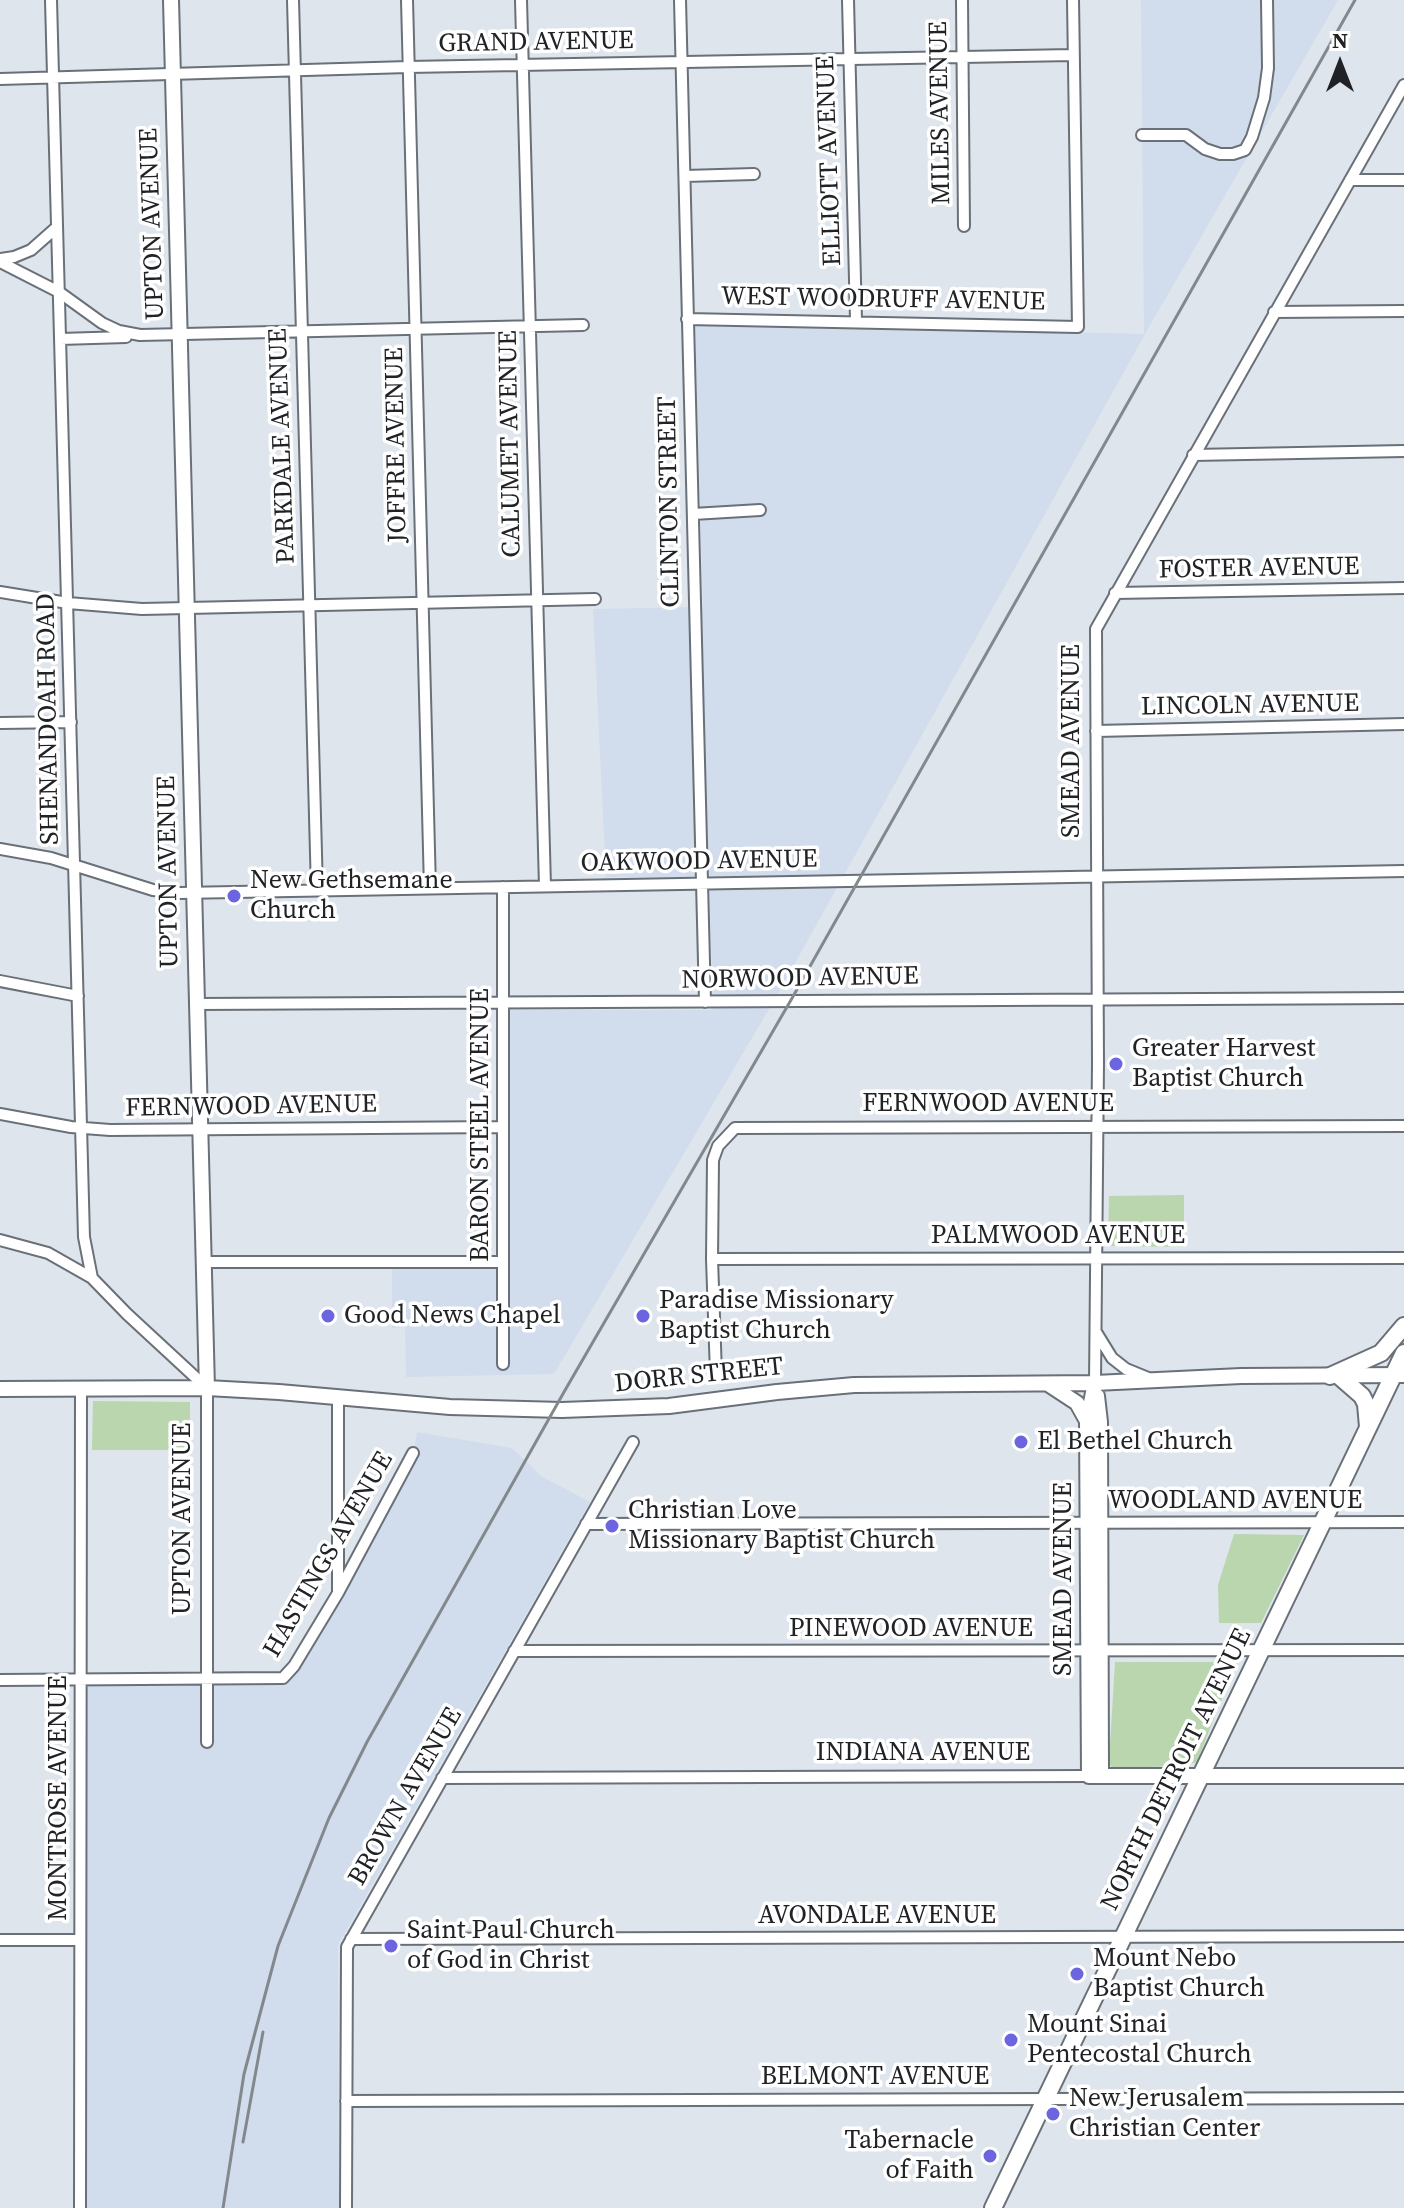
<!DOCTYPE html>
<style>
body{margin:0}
#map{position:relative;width:1404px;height:2208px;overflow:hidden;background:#dee5ed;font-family:"Source Serif 4",serif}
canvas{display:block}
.north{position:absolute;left:1300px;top:24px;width:80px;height:80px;-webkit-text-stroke:6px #fff;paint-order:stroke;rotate:0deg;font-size:22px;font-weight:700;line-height:32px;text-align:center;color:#202225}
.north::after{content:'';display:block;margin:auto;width:28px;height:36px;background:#202225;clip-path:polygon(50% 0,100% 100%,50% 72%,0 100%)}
</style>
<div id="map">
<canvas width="1404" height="2208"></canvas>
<div class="north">N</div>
</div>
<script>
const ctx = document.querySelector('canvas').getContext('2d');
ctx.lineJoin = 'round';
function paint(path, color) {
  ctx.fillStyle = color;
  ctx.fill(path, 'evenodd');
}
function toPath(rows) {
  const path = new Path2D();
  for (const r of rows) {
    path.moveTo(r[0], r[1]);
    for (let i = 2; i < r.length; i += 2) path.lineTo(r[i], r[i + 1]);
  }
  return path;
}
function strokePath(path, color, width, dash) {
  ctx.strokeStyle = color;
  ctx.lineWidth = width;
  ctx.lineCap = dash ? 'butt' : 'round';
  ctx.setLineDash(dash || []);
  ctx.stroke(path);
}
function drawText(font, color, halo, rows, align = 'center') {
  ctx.font = font + ' "Source Serif 4",serif';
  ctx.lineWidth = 7;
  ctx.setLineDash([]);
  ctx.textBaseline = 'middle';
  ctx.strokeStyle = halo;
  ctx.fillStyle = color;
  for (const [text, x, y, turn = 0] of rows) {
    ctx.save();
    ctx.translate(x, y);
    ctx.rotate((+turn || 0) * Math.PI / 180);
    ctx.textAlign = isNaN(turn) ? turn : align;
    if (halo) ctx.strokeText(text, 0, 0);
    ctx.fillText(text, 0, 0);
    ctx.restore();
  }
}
const built = toPath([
 [1141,0,1338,0,1145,334,779,992,554,1374,406,1377,405,1327,392,1328,392,1265,509,1265,510,1010,713,1010,709,877,606,877,593,609,703,607,695,322,1144,334],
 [417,1432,512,1448,541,1476,590,1502,338,1945,339,2208,81,2208,81,1679,283,1678,413,1454]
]);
const green = toPath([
 [1184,1195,1184,1247,1108,1246,1109,1196],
 [93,1401,190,1402,190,1450,92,1450],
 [1234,1534,1304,1535,1261,1623,1219,1623,1218,1585],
 [1115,1662,1218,1662,1232,1673,1197,1762,1185,1766,1112,1768,1109,1762]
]);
const street = toPath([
 [51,0,84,1237,92,1278,127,1314,207,1388,207,1742],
 [293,0,317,890],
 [407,0,430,888],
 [521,0,545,886],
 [680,0,705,1002],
 [848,0,856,320],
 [962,0,964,226],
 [0,79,408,67,1073,55],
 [1142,135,1186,135,1205,149,1220,154,1233,154,1245,150,1252,137,1264,98,1268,68,1267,0],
 [685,176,754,174],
 [1350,180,1404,180],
 [0,259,14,257,31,250,57,227],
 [0,262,59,292,102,323,119,331,140,335,583,325],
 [1274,312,1404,311],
 [687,319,1078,327,1073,0],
 [60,339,126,337],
 [1193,455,1404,451],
 [693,514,760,510],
 [0,592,68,603,142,609,595,599],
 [1115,593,1404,588],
 [0,723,71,722],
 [1096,731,1404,724],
 [0,849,51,858,153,890,180,893,1404,871],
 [503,887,503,1364],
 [0,981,78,996],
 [197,1004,1404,998],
 [0,1114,71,1127,110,1130,503,1127],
 [0,1240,48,1253,92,1278],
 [712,1259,1404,1258],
 [204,1262,503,1262],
 [1096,1332,1112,1358,1126,1369,1148,1378],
 [716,1374,712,1259,713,1160,718,1146,735,1128,1404,1126],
 [1095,1383,1098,1063,1096,629,1404,85],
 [586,1524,1404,1522],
 [338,1591,338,1397],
 [514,1651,1404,1650],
 [0,1680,283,1678,294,1666,338,1593,413,1453],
 [442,1778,1089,1776],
 [351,1939,1404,1936],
 [0,1940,80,1940],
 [346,2101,1404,2098],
 [80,2208,81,1389],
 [346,2208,347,1947,633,1442]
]);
const secondary = toPath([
 [171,0,207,1388],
 [1095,1383,1087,1422,1089,1776,1404,1776],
 [1048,1384,1077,1403,1087,1421],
 [0,1389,207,1388,279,1392,450,1407,562,1410,669,1406,777,1392,854,1385,1095,1383,1241,1376,1404,1375],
 [1097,1396,1100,1422,1101,1776]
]);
const primary = toPath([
 [1330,1376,1381,1353,1404,1326],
 [1339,1376,1362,1396,1366,1404,1368,1427],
 [993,2208,1404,1353]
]);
const rail = toPath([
 [243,2142,263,2032],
 [223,2208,244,2074,278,1946,329,1818,367,1742,564,1392,791,1000,1355,0]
]);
const markers = [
 [234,896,8,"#6d65df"],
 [1116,1064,8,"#6d65df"],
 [328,1316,8,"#6d65df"],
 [643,1316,8,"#6d65df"],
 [1021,1442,8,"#6d65df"],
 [612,1526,8,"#6d65df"],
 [391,1946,8,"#6d65df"],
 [1077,1974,8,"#6d65df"],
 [1011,2040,8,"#6d65df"],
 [1053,2114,8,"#6d65df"],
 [990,2156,8,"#6d65df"]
];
const streetNames = [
 ["GRAND AVENUE",536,43,-1],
 ["MILES AVENUE",941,113,-91],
 ["ELLIOTT AVENUE",830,161,-92],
 ["UPTON AVENUE",153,224,-92],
 ["WEST WOODRUFF AVENUE",883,300,1],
 ["CALUMET AVENUE",511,444,-91],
 ["JOFFRE AVENUE",397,445,-91],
 ["PARKDALE AVENUE",283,446,-92],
 ["CLINTON STREET",670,502,-91],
 ["FOSTER AVENUE",1259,569,-1],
 ["LINCOLN AVENUE",1250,706,-1],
 ["SHENANDOAH ROAD",49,719,-91],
 ["SMEAD AVENUE",1072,741,-90],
 ["OAKWOOD AVENUE",699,862,-1],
 ["UPTON AVENUE",169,872,-91],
 ["NORWOOD AVENUE",800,979,-1],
 ["FERNWOOD AVENUE",988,1104],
 ["FERNWOOD AVENUE",251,1107,-1],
 ["BARON STEEL AVENUE",481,1125,-90],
 ["PALMWOOD AVENUE",1058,1236],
 ["DORR STREET",699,1376,-6],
 ["WOODLAND AVENUE",1235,1501],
 ["UPTON AVENUE",183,1519,-90],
 ["HASTINGS AVENUE",329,1555,-60],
 ["SMEAD AVENUE",1064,1579,-90],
 ["PINEWOOD AVENUE",911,1629],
 ["INDIANA AVENUE",923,1753],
 ["NORTH DETROIT AVENUE",1177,1770,-64],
 ["BROWN AVENUE",406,1797,-60],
 ["MONTROSE AVENUE",59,1798,-90],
 ["AVONDALE AVENUE",877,1916],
 ["BELMONT AVENUE",875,2077]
];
const poiNames = [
 ["New Gethsemane",250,881],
 ["Church",250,911],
 ["Greater Harvest",1132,1049],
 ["Baptist Church",1132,1079],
 ["Paradise Missionary",659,1301],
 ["Baptist Church",659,1331],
 ["Good News Chapel",344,1316],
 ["El Bethel Church",1037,1442],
 ["Christian Love",628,1511],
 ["Missionary Baptist Church",628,1541],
 ["Saint Paul Church",407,1931],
 ["of God in Christ",407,1961],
 ["Mount Nebo",1093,1959],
 ["Baptist Church",1093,1989],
 ["Mount Sinai",1027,2025],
 ["Pentecostal Church",1027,2055],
 ["New Jerusalem",1069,2099],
 ["Christian Center",1069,2129],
 ["Tabernacle",974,2141,"right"],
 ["of Faith",974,2171,"right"]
];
paint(built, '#d1ddec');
paint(green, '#b9d6af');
strokePath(street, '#6a7078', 14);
strokePath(secondary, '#6a7078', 18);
strokePath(primary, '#6a7078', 20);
strokePath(street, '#fff', 10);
strokePath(secondary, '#fff', 14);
strokePath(primary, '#fff', 16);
strokePath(rail, '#83888d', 3);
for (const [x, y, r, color] of markers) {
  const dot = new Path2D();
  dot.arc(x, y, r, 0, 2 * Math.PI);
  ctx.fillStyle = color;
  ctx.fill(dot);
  strokePath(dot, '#fff', 3);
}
drawText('26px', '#202225', '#fff', streetNames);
drawText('26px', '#202225', '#fff', poiNames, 'left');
</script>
